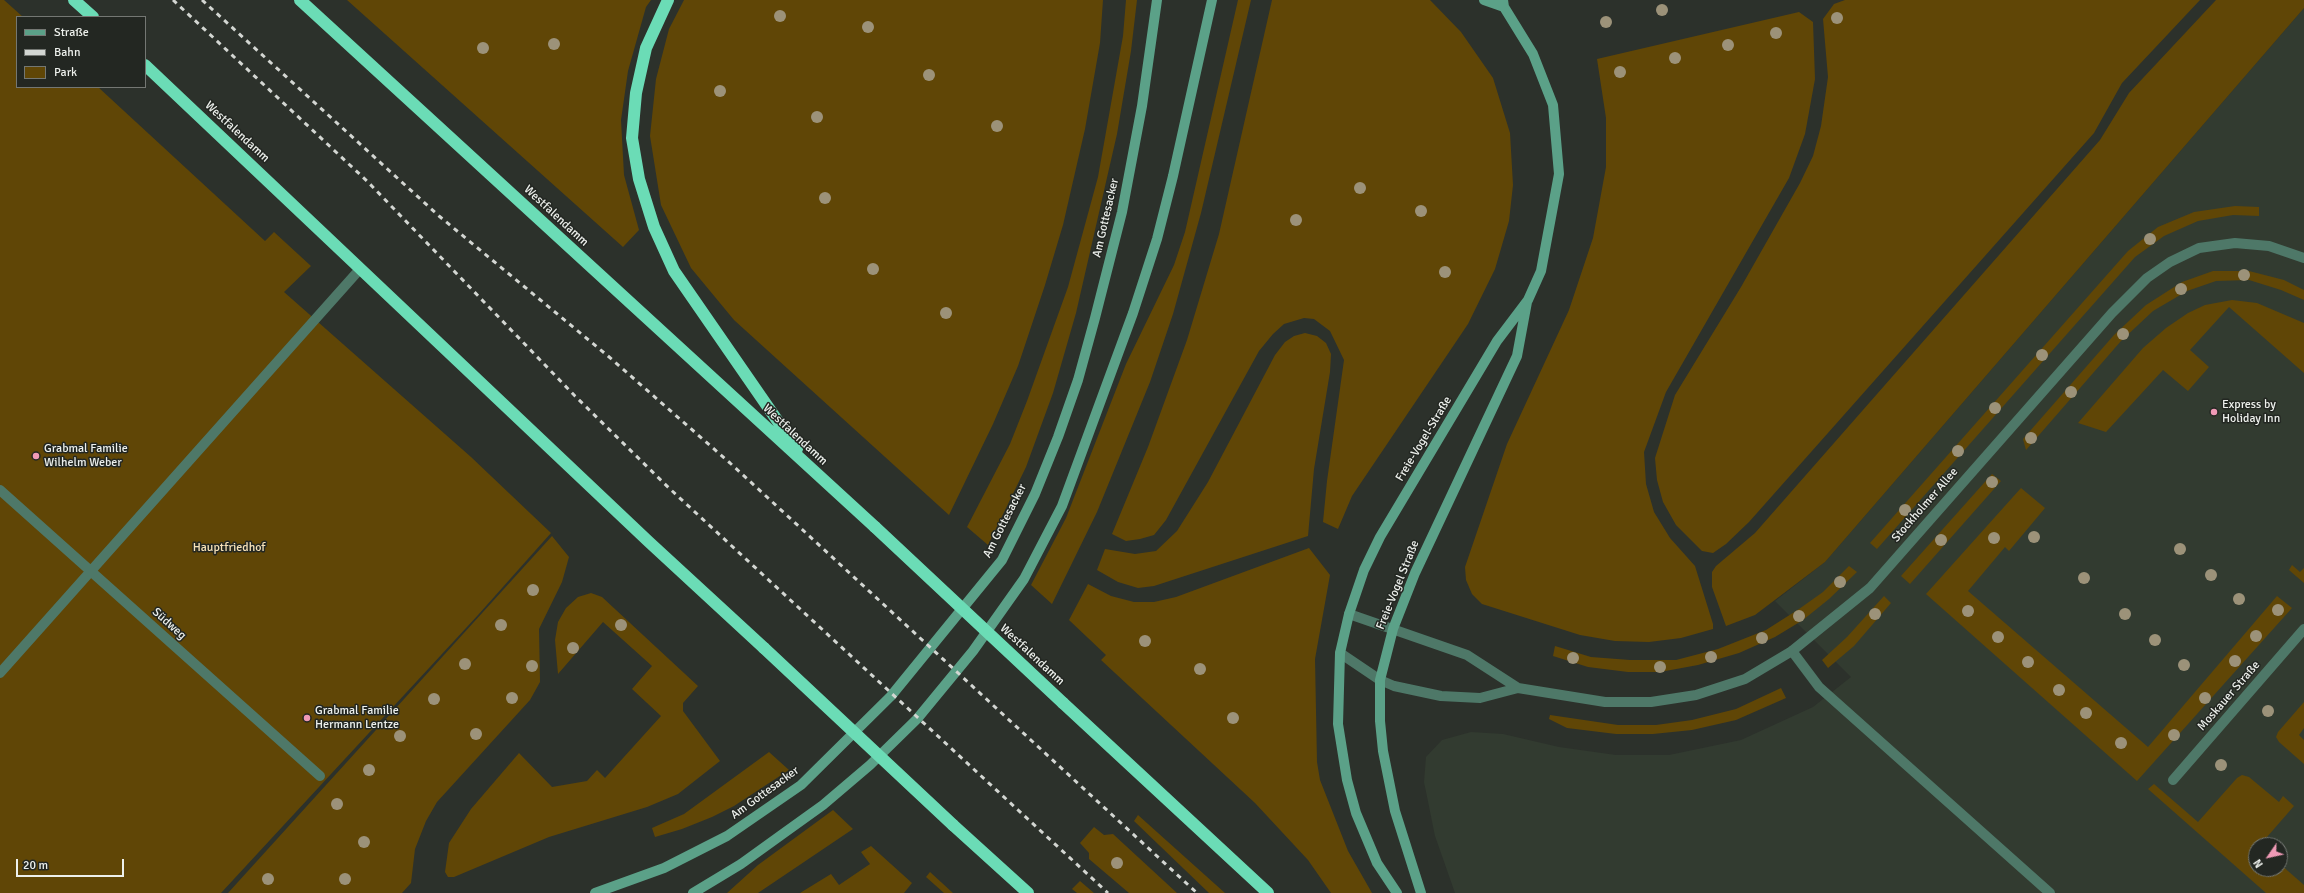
<!DOCTYPE html>
<meta charset="utf-8">
<style>
body{margin:0}
#map{position:relative;width:2304px;height:893px;overflow:hidden;background:#2c312b;font-family:Signika,sans-serif}
canvas{display:block}
.legend{position:absolute;left:16px;top:16px;width:130px;height:72px;box-sizing:border-box;background:#232722;border:1px solid #747773;margin:0;padding:5px 7px;list-style:none;font-size:12px;color:#edf0ec}
.legend li{display:flex;align-items:center;gap:8px;height:20px}
.legend b{width:20px;border:1px solid #747773}
.north{position:absolute;left:2248px;top:837px;width:40px;height:40px;box-sizing:border-box;background:#232722;border:1px solid #747773;border-radius:50%;rotate:236deg;font-size:11px;font-weight:700;line-height:16px;text-align:center;color:#edf0ec}
.north::after{content:'';display:block;margin:auto;width:14px;height:18px;background:#f09ab6;clip-path:polygon(50% 0,100% 100%,50% 72%,0 100%)}
.scale{position:absolute;left:16px;top:859px;width:108px;height:18px;box-sizing:border-box;border:2px solid #edf0ec;border-top:0;padding-left:5px;font-size:12px;line-height:14px;white-space:nowrap;color:#edf0ec;-webkit-text-stroke:3px #232722;paint-order:stroke}
</style>
<div id="map">
<canvas width="2304" height="893"></canvas>
<ul class="legend">
<li><b style="height:5px;background:#5ba188"></b>Straße</li>
<li><b style="height:5px;background:#d3d6d2"></b>Bahn</li>
<li><b style="height:11px;background:#604606"></b>Park</li>
</ul>
<div class="north">N</div>
<div class="scale">20 m</div>
</div>
<script>
const ctx = document.querySelector('canvas').getContext('2d');
ctx.lineJoin = 'round';
function paint(path, color) {
  ctx.fillStyle = color;
  ctx.fill(path, 'evenodd');
}
function toPath(rows) {
  const path = new Path2D();
  for (const r of rows) {
    path.moveTo(r[0], r[1]);
    for (let i = 2; i < r.length; i += 2) path.lineTo(r[i], r[i + 1]);
  }
  return path;
}
function strokePath(path, color, width, dash) {
  ctx.strokeStyle = color;
  ctx.lineWidth = width;
  ctx.lineCap = dash ? 'butt' : 'round';
  ctx.setLineDash(dash || []);
  ctx.stroke(path);
}
function drawText(font, color, halo, rows, align = 'center') {
  ctx.font = font + ' Signika,sans-serif';
  ctx.lineWidth = 3;
  ctx.setLineDash([]);
  ctx.textBaseline = 'middle';
  ctx.strokeStyle = halo;
  ctx.fillStyle = color;
  for (const [text, x, y, turn = 0] of rows) {
    ctx.save();
    ctx.translate(x, y);
    ctx.rotate((+turn || 0) * Math.PI / 180);
    ctx.textAlign = isNaN(turn) ? turn : align;
    if (halo) ctx.strokeText(text, 0, 0);
    ctx.fillText(text, 0, 0);
    ctx.restore();
  }
}
const built = toPath([
 [2304,8,2304,893,1455,893,1435,836,1424,782,1426,757,1442,740,1471,732,1503,734,1559,747,1616,755,1669,755,1741,740,1813,707,1851,677,1775,601,1825,562],
 [2256,845,2280,845,2280,869,2256,869]
]);
const green = toPath([
 [0,0,4,0,23,17,17,17,17,87,98,87,265,241,274,232,311,266,284,292,471,457,551,533,478,615,221,893,0,893],
 [347,0,651,0,646,7,628,71,621,120,624,175,639,230,623,247],
 [684,0,1103,0,1100,43,1085,129,1063,225,1045,285,1018,366,993,424,949,515,734,320,691,268,661,205,650,136,656,79,669,29],
 [1126,0,1137,0,1131,51,1117,134,1076,313,1053,393,1026,467,988,545,967,527,1010,444,1027,401,1068,287,1098,177,1123,36],
 [1238,0,1251,0,1201,213,1173,314,1150,382,1097,512,1052,604,1031,585,1066,518,1126,364,1174,265,1185,232],
 [1272,0,1430,0,1461,32,1493,78,1510,133,1513,185,1509,221,1495,269,1468,324,1352,496,1338,529,1323,522,1327,481,1344,360,1330,331,1314,319,1304,318,1284,324,1273,334,1259,351,1166,520,1154,535,1140,539,1126,541,1112,534,1148,447,1187,340,1219,234],
 [1845,0,2200,0,2122,83,2094,133,1749,522,1726,544,1713,553,1702,551,1676,525,1663,502,1657,480,1655,458,1675,395,1741,287,1800,183,1813,156,1821,126,1828,77,1823,19,1834,4],
 [2216,0,2304,0,2304,8,1825,562,1755,615,1726,626,1712,587,1712,572,1716,566,1755,533,2100,140,2129,93],
 [1799,12,1813,22,1815,79,1805,134,1789,178,1666,392,1644,452,1646,484,1654,512,1670,538,1695,566,1713,624,1713,629,1681,638,1649,642,1615,641,1580,635,1482,604,1472,594,1466,580,1465,567,1507,444,1569,310,1593,238,1606,167,1606,118,1597,59],
 [2235,206,2259,207,2259,216,2233,215,2198,221,2164,236,2135,257,1877,549,1870,543,2128,251,2158,227,2194,212],
 [2213,271,2249,271,2284,280,2304,290,2304,300,2281,290,2249,280,2216,281,2187,291,2153,311,2121,341,2026,450,2023,439,2114,335,2146,305,2182,282],
 [2232,300,2257,303,2304,323,2304,373,2229,307,2190,350,2209,367,2188,391,2163,370,2106,432,2078,423,2143,348,2166,328,2188,313,2205,305],
 [1305,333,1317,336,1326,343,1331,354,1330,372,1314,469,1308,536,1154,586,1138,588,1118,582,1097,570,1105,549,1135,554,1156,551,1177,531,1208,482,1275,355,1285,342,1294,336],
 [1992,474,2001,481,1910,584,1901,576],
 [2021,488,2045,508,2009,551,2005,547,1968,591,2148,747,2277,596,2292,608,2137,781,1926,594],
 [552,536,569,557,562,582,539,629,540,682,530,700,437,802,426,821,415,849,411,883,402,893,228,893],
 [1309,548,1330,575,1315,659,1317,762,1320,780,1348,851,1372,893,1331,893,1308,860,1255,803,1101,660,1106,655,1069,620,1088,584,1111,596,1134,602,1154,602,1176,597],
 [2292,565,2300,572,2304,568,2304,583,2289,570],
 [1849,566,1857,572,1829,599,1803,620,1775,637,1739,653,1698,665,1660,672,1628,672,1588,667,1553,656,1555,646,1591,657,1630,660,1676,660,1718,649,1766,630,1799,609,1823,592],
 [591,593,602,597,698,686,683,703,683,711,720,761,678,794,647,807,549,837,454,877,448,877,445,872,449,843,471,809,519,753,552,787,587,781,597,770,605,778,661,716,632,689,652,666,603,622,558,674,555,640,558,622,566,608,578,597],
 [1884,596,1891,603,1854,646,1828,668,1822,660,1847,637],
 [1781,688,1786,698,1736,720,1692,730,1653,734,1616,734,1567,728,1549,719,1550,715,1618,725,1656,725,1692,720,1736,709],
 [2304,702,2304,728,2299,735,2304,740,2304,764,2279,742,2276,737,2278,732],
 [769,752,789,770,734,806,712,817,682,829,655,837,652,828,684,814],
 [2242,775,2249,777,2279,802,2283,796,2294,806,2260,845,2256,845,2256,869,2280,869,2280,864,2304,885,2304,893,2266,893,2148,789,2154,784,2198,822,2237,778],
 [833,810,853,829,758,893,727,893,758,865],
 [1138,815,1225,893,1209,893,1134,821],
 [1094,827,1104,835,1113,834,1177,893,1129,893,1089,859,1089,853,1080,843],
 [871,846,912,883,904,893,800,893,831,874,839,885,870,864,861,852],
 [930,872,953,893,944,893,926,877],
 [1080,881,1094,893,1077,893,1072,889]
]);
const lane = toPath([
 [0,490,320,776],
 [1792,651,1819,687,2050,893],
 [0,673,360,269],
 [2173,780,2304,629]
]);
const street = toPath([
 [1349,614,1467,655,1518,688],
 [1340,653,1380,680,1394,686,1441,696,1480,698,1518,688,1605,702,1651,702,1696,695,1745,679,1792,651,1870,588,2112,313,2147,278,2170,262,2199,248,2235,243,2269,246,2304,258]
]);
const secondary = toPath([
 [1484,0,1504,7],
 [595,893,664,868,727,836,801,785,891,696,1002,560,1035,494,1058,437,1078,380,1095,318,1122,212,1142,106,1157,0],
 [693,893,741,864,784,833,823,805,870,765,917,719,973,651,1024,579,1062,506,1133,313,1157,239,1173,176,1212,0],
 [1397,893,1377,863,1356,813,1347,780,1338,724,1340,653,1349,614,1364,570,1380,537,1497,341,1528,300,1541,271,1559,174,1553,105,1533,54,1504,7,1503,0],
 [1421,893,1395,811,1383,751,1380,721,1380,680,1393,629,1415,573,1517,356,1527,302]
]);
const highway = toPath([
 [74,0,93,17],
 [300,0,875,527],
 [668,0,646,48,636,93,632,138,639,179,654,227,674,271,797,449],
 [145,65,649,542,764,648],
 [1063,703,1268,893],
 [953,825,1028,893]
]);
const rail = toPath([
 [173,0,367,181,575,396,670,489,1108,893],
 [202,0,439,216,608,356,730,463,1197,893]
]);
const highwayBridge = toPath([
 [875,527,1063,703],
 [764,648,953,825]
]);
const trees = [
 [1662,10],
 [780,16],
 [1837,18],
 [1606,22],
 [868,27],
 [1776,33],
 [554,44],
 [1728,45],
 [483,48],
 [1675,58],
 [1620,72],
 [929,75],
 [720,91],
 [817,117],
 [997,126],
 [1360,188],
 [825,198],
 [1421,211],
 [1296,220],
 [2150,239],
 [873,269],
 [1445,272],
 [2244,275],
 [2181,289],
 [946,313],
 [2123,334],
 [2042,355],
 [2071,392],
 [1995,408],
 [2031,438],
 [1958,451],
 [1992,482],
 [1905,510],
 [2034,537],
 [1994,538],
 [1941,540],
 [2180,549],
 [2211,575],
 [2084,578],
 [1840,582],
 [533,590],
 [2239,599],
 [2278,610],
 [1968,611],
 [1875,614],
 [2125,614],
 [1799,616],
 [501,625],
 [621,625],
 [2256,636],
 [1998,637],
 [1762,638],
 [2155,640],
 [1145,641],
 [573,648],
 [1711,657],
 [1573,658],
 [2235,661],
 [2028,662],
 [465,664],
 [2184,665],
 [532,666],
 [1660,667],
 [1200,669],
 [2059,690],
 [512,698],
 [2205,698],
 [434,699],
 [2268,711],
 [2086,713],
 [1233,718],
 [476,734],
 [2174,735],
 [400,736],
 [2121,743],
 [2221,765],
 [369,770],
 [337,804],
 [364,842],
 [1117,863],
 [268,879],
 [345,879]
];
const markers = [
 [2214,412,4,"#f09ab6"],
 [36,456,4,"#f09ab6"],
 [307,718,4,"#f09ab6"]
];
const streetNames = [
 ["Westfalendamm",237,132,43],
 ["Westfalendamm",556,216,43],
 ["Am Gottesacker",1106,218,-77],
 ["Westfalendamm",795,435,43],
 ["Freie-Vogel-Straße",1424,439,-59],
 ["Stockholmer Allee",1925,505,-49],
 ["Am Gottesacker",1005,521,-63],
 ["Freie-Vogel Straße",1398,585,-68],
 ["Südweg",169,624,42],
 ["Westfalendamm",1032,655,43],
 ["Moskauer Straße",2229,696,-49],
 ["Am Gottesacker",765,793,-36]
];
const poiNames = [
 ["Express by",2222,405],
 ["Holiday Inn",2222,419],
 ["Grabmal Familie",44,449],
 ["Wilhelm Weber",44,463],
 ["Grabmal Familie",315,711],
 ["Hermann Lentze",315,725]
];
const parkNames = [
 ["Hauptfriedhof",229,548]
];
paint(built, '#323b30');
paint(green, '#604606');
strokePath(lane, '#4e7868', 10);
strokePath(street, '#4e7868', 10);
strokePath(secondary, '#5ba188', 10);
strokePath(highway, '#6bdcb6', 12);
strokePath(rail, '#d3d6d2', 3, [5, 5]);
strokePath(highwayBridge, '#6bdcb6', 12);
ctx.fillStyle = '#9c9279';
for (const [x, y] of trees) {
  ctx.beginPath();
  ctx.arc(x, y, 6, 0, 2 * Math.PI);
  ctx.fill();
}
for (const [x, y, r, color] of markers) {
  const dot = new Path2D();
  dot.arc(x, y, r, 0, 2 * Math.PI);
  ctx.fillStyle = color;
  ctx.fill(dot);
  strokePath(dot, '#232722', 1.5);
}
drawText('12px', '#edf0ec', '#232722', streetNames);
drawText('12px', '#edf0ec', '#232722', poiNames, 'left');
drawText('12px', '#f7e2b8', '#232722', parkNames);
</script>
